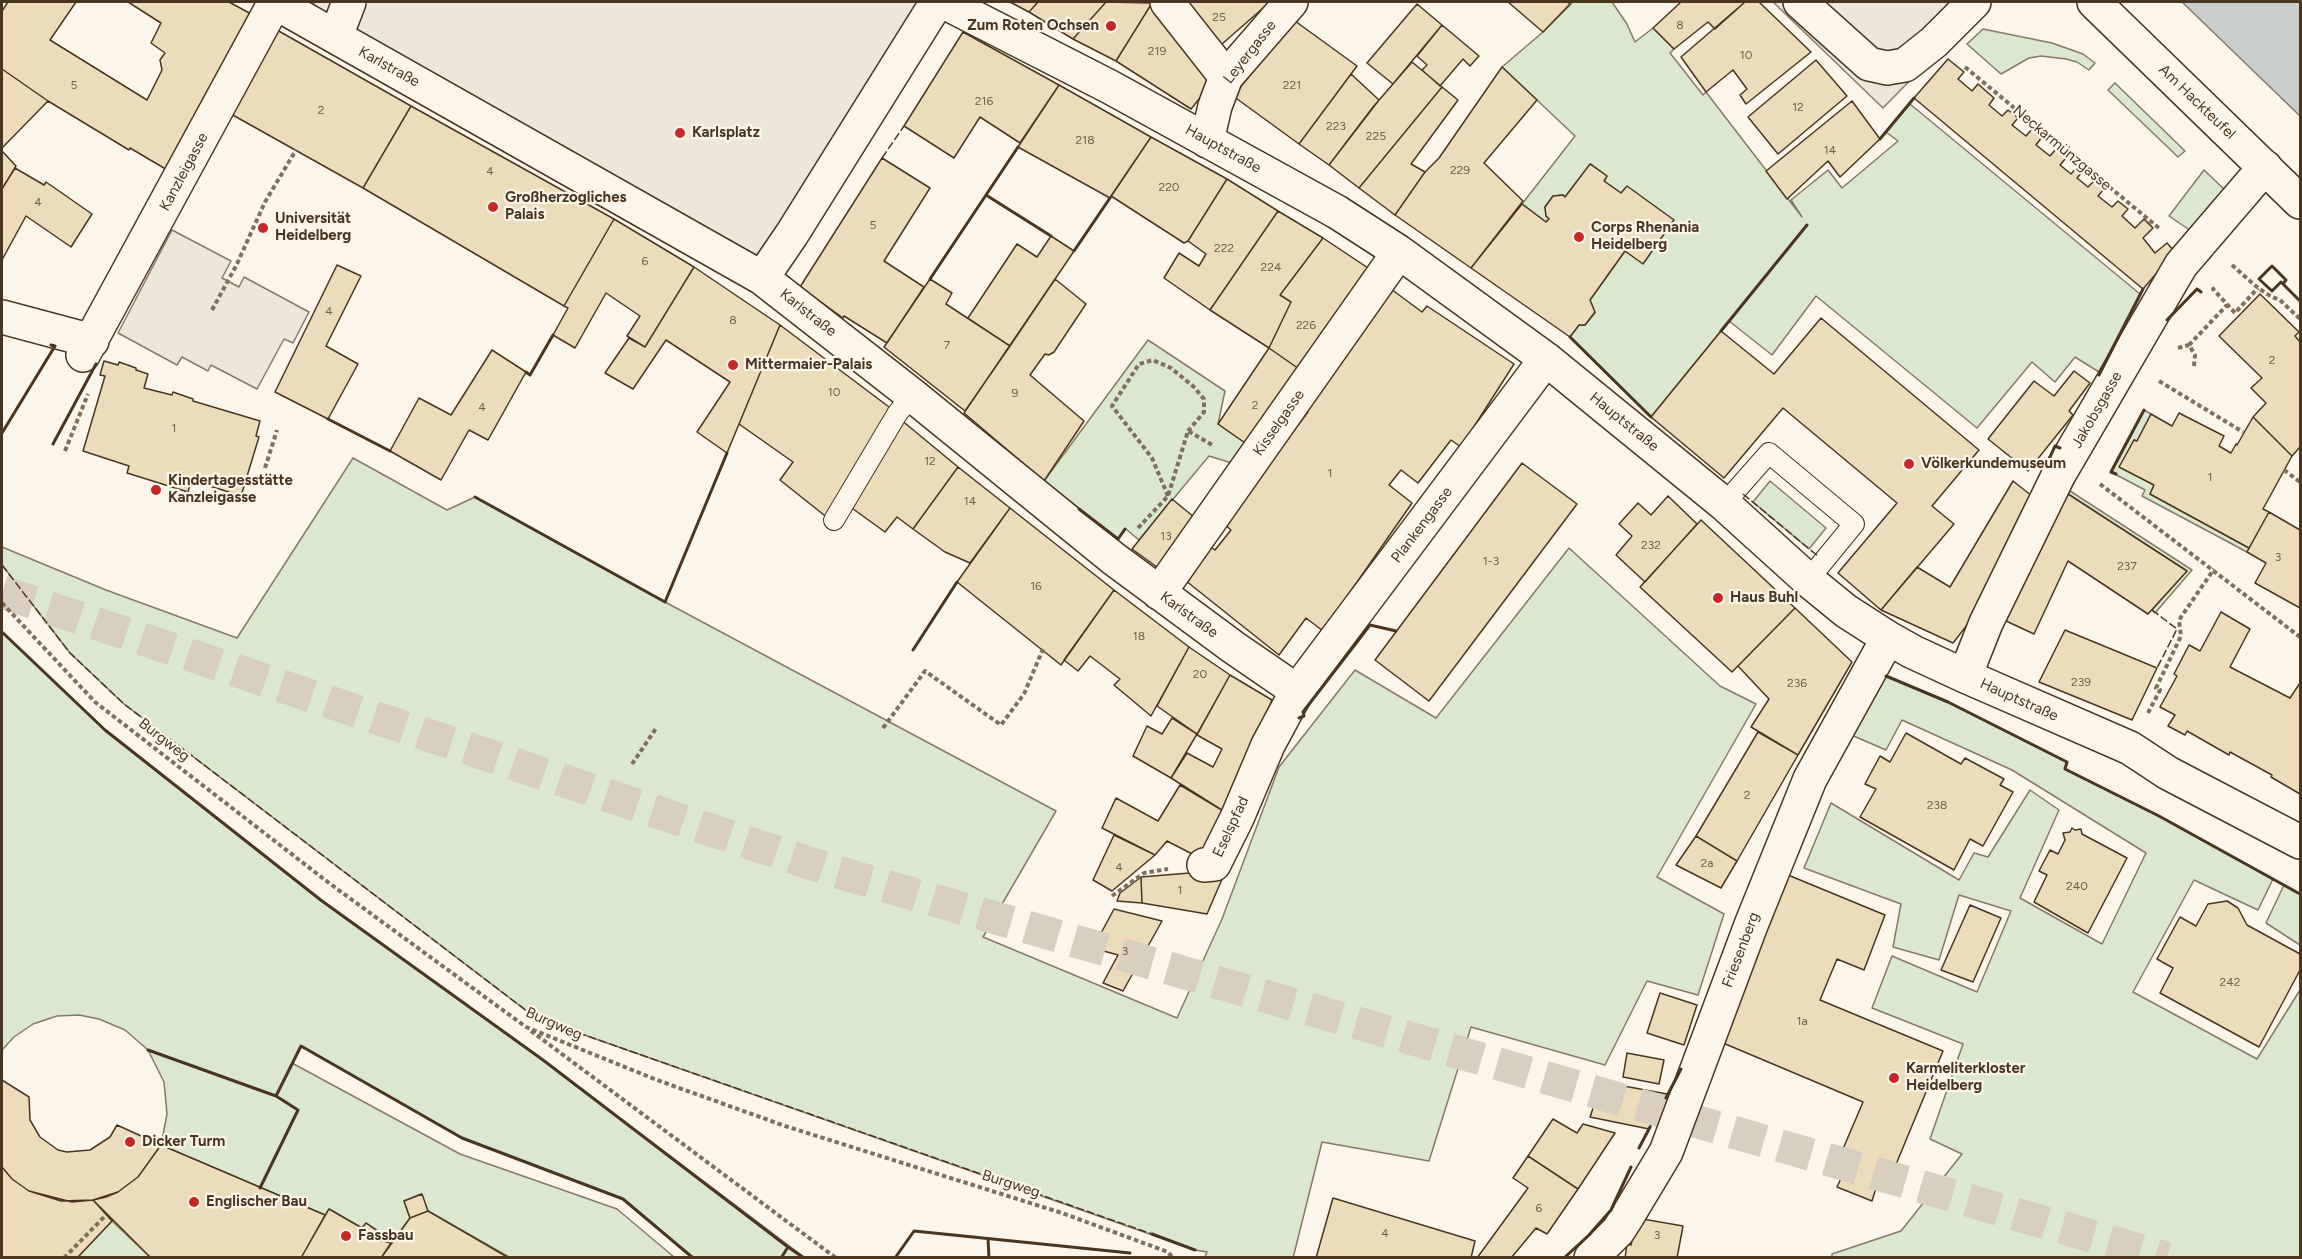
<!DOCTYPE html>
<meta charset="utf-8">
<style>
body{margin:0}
#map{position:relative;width:2302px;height:1259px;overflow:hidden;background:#fbf6e9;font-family:Figtree,sans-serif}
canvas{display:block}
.frame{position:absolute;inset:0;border:3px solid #4a3520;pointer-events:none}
</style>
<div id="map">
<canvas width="2302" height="1259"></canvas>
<div class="frame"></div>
</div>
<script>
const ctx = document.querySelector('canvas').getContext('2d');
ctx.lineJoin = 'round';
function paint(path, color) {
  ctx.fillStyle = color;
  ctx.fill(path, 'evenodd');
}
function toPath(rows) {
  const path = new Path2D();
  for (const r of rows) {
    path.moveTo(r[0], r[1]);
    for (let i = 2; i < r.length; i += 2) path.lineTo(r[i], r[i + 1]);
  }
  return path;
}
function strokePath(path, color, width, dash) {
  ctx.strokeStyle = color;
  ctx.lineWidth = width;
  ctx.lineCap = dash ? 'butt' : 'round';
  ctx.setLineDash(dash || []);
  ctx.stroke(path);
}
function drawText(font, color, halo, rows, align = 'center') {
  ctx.font = font + ' Figtree,sans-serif';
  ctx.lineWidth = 4.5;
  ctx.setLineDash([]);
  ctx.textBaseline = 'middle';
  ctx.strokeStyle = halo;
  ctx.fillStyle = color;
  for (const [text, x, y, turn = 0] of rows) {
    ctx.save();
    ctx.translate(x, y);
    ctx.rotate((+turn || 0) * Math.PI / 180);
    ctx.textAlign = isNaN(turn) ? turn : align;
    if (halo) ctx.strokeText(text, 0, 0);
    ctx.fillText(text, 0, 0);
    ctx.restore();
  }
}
const green = toPath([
 [1573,2,1612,2,1627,24,1635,42,1653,28,1674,49,1670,53,1703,95,1706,92,1802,217,1791,200,1828,170,1842,188,1898,141,1886,132,1910,104,2140,294,2099,372,2075,357,2055,382,2032,362,1977,428,1816,296,1772,355,1729,321,1651,417,1570,337,1579,325,1585,325,1595,313,1590,300,1625,251,1643,263,1621,193,1604,181,1607,176,1591,164,1565,197,1563,195,1553,196,1545,207,1546,216,1549,219,1546,222,1522,204,1575,136,1502,67,1543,32,1573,2],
 [1983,29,2052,43,2083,54,2095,63,2089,70,2077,62,2066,59,2041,56,2029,58,2001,74,1967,44,1983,29],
 [2115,83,2185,151,2178,157,2108,90,2115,83],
 [2204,170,2225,190,2194,233,2169,216,2204,170],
 [1148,340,1225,391,1218,424,1251,447,1238,465,1209,456,1139,540,1126,529,1118,539,1044,481,1148,340],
 [2144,410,2151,414,2137,441,2134,440,2120,467,2154,485,2150,494,2249,548,2247,552,2142,496,2145,490,2111,472,2144,410],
 [353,458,447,510,475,497,665,602,1056,811,983,937,1177,1018,1222,919,1279,767,1355,670,1436,718,1569,548,1720,686,1756,704,1657,877,1724,914,1698,995,1647,981,1605,1065,1471,1027,1429,1161,1322,1142,1293,1258,1205,1257,1207,1252,1195,1250,536,1018,124,704,70,653,2,565,2,547,106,590,237,638,353,458],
 [1770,481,1826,528,1809,549,1753,502,1770,481],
 [2067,489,2192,570,2155,613,2152,610,2187,571,2065,492,2067,489],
 [2,632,105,730,322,901,543,1060,804,1257,693,1257,623,1199,462,1138,301,1046,292,1063,460,1154,617,1209,674,1257,509,1257,428,1211,421,1194,404,1201,410,1218,391,1243,375,1239,380,1232,366,1223,362,1228,329,1209,325,1215,161,1145,167,1114,164,1082,148,1050,125,1030,99,1019,79,1015,57,1016,33,1024,14,1037,2,1050,2,632],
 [1886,676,1948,702,2067,762,2065,769,2159,816,2273,879,2258,910,2194,880,2133,992,2257,1059,2300,990,2300,1257,1832,1257,1832,1254,1901,1231,1962,1154,1930,1139,1963,1044,1872,1008,1892,956,1977,992,2011,911,1959,895,1939,960,1893,947,1901,904,1804,868,1831,803,1959,880,1974,853,1988,857,2030,790,2059,810,2020,898,2102,944,2146,853,2012,770,1902,720,1886,750,1849,734,1886,676],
 [2284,885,2300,894,2300,945,2266,923,2284,885],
 [112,1221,150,1257,77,1258,112,1221]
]);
const parking = toPath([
 [315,2,937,2,762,278,304,19,315,2],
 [1773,2,1987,2,1883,108,1773,2],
 [172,230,231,261,222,278,239,287,244,277,309,312,293,343,284,339,257,389,211,365,208,371,182,357,177,365,118,333,172,230]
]);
const water = toPath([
 [2182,2,2300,2,2300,116,2182,2]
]);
const building = toPath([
 [8,2,76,2,50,40,147,100,162,70,160,60,165,53,151,43,161,23,128,2,229,2,253,15,169,171,130,148,129,150,48,101,2,69,2,11,8,2],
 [1010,2,1038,2,1029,12,1010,2],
 [1038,2,1106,2,1073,39,1029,12,1038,2],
 [1106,2,1152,3,1116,61,1073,39,1106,2],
 [1189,2,1270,2,1214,51,1181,8,1189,2],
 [1508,2,1567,2,1570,4,1543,32,1508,2],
 [1681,2,1745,2,1715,29,1708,22,1674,49,1653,28,1681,2],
 [1745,2,1759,2,1811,52,1746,104,1740,95,1747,89,1733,70,1706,92,1681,57,1745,2],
 [1152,3,1212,83,1191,109,1116,61,1152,3],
 [1417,4,1442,25,1393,84,1367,63,1417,4],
 [1295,21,1357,66,1299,144,1233,96,1295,21],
 [1442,25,1479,56,1470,66,1463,59,1440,86,1422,70,1427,65,1417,56,1442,25],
 [277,30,411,106,363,188,231,114,277,30],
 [963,32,1059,85,1020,143,980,117,954,158,904,126,963,32],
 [1948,59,1964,72,1958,79,1972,91,1978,84,1994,98,1989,105,2002,116,2008,110,2018,118,2012,125,2026,136,2032,129,2042,137,2036,145,2050,156,2056,149,2066,158,2060,165,2071,174,2077,167,2082,172,2077,178,2088,187,2094,181,2104,189,2098,196,2112,207,2118,201,2128,209,2122,216,2135,228,2144,219,2153,228,2143,238,2155,253,2167,243,2175,252,2143,289,1914,98,1948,59],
 [1816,60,1847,96,1778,154,1748,117,1816,60],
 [1412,62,1442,87,1359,188,1329,165,1373,107,1412,62],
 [1502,67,1537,100,1484,163,1523,201,1471,268,1395,215,1425,172,1439,158,1502,67],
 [2,69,48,101,2,148,2,69],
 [1351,74,1379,100,1329,165,1299,144,1351,74],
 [1059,85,1151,137,1110,198,1018,147,1059,85],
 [1442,87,1458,100,1411,164,1425,172,1395,215,1359,188,1442,87],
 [1852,101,1880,139,1840,177,1828,161,1787,199,1766,171,1852,101],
 [411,106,614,219,564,306,363,188,411,106],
 [1151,137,1227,179,1188,241,1184,243,1111,196,1151,137],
 [2,151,16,166,2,189,2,151],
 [882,158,930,188,884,261,924,287,887,343,844,316,843,318,800,287,882,158],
 [1590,164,1607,176,1604,181,1621,193,1627,186,1674,220,1643,264,1625,251,1590,300,1595,312,1585,325,1579,325,1570,337,1471,268,1522,204,1546,222,1549,219,1546,216,1545,207,1553,196,1563,195,1565,197,1590,164],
 [15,168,44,185,46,182,92,214,71,247,26,216,2,260,2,189,15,168],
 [1227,179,1278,211,1210,310,1164,278,1179,253,1199,266,1206,254,1188,241,1227,179],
 [1278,211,1323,238,1280,295,1291,302,1269,348,1210,310,1278,211],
 [614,219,694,267,645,347,627,336,640,316,606,293,575,348,553,335,568,308,564,306,614,219],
 [1051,236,1074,251,1010,346,968,318,1017,244,1037,257,1051,236],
 [1323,238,1371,270,1302,371,1269,348,1291,302,1280,295,1323,238],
 [337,265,361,276,326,346,358,364,328,419,275,392,337,265],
 [694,267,780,325,727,453,697,432,730,382,666,340,633,389,605,373,629,338,645,347,694,267],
 [930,279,952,293,946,304,1010,346,965,411,884,347,930,279],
 [1055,279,1086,304,1054,352,1049,355,1045,354,1030,375,1084,421,1044,481,964,413,1055,279],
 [1391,289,1422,312,1427,306,1514,364,1461,447,1451,440,1418,483,1401,470,1389,485,1412,503,1323,631,1306,618,1279,655,1181,577,1207,544,1215,550,1231,530,1223,523,1308,412,1301,407,1391,289],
 [2260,294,2299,332,2295,336,2300,342,2300,447,2292,456,2253,417,2266,403,2251,388,2262,378,2219,336,2260,294],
 [1821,318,1979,450,1932,506,1954,524,1881,610,1838,573,1897,503,1783,408,1724,478,1651,417,1721,331,1774,374,1821,318],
 [780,325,893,410,829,519,780,480,793,462,739,424,780,325],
 [1269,348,1302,371,1251,447,1218,424,1269,348],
 [492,350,526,372,488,440,469,430,441,480,390,451,419,398,451,415,492,350],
 [104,361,118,365,119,362,136,368,136,370,148,374,144,388,172,395,173,392,193,399,193,401,260,421,256,436,259,437,241,496,191,480,188,492,127,473,129,466,83,451,105,376,100,375,104,361],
 [2074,371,2090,383,2069,411,2073,415,2028,471,1988,439,2034,381,2054,396,2074,371],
 [2179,413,2224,436,2219,446,2231,453,2236,444,2237,445,2253,417,2292,456,2263,509,2269,512,2249,548,2150,494,2154,485,2119,467,2134,440,2137,441,2151,414,2172,426,2179,413],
 [900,419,958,467,913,529,897,517,885,532,849,506,900,419],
 [1522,463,1577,504,1429,701,1375,660,1522,463],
 [958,467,1010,508,970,563,945,552,913,529,958,467],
 [2013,481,2032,496,1975,615,1953,643,1881,610,1917,567,1950,587,2013,481],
 [2065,492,2187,571,2148,614,2068,561,2034,634,2006,621,2065,492],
 [1668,496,1697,524,1645,582,1616,555,1632,536,1619,524,1638,503,1651,515,1668,496],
 [1172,499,1200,522,1161,570,1132,549,1172,499],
 [1010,508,1114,590,1061,665,957,582,1010,508],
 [2269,512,2300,530,2300,608,2255,583,2266,563,2247,552,2269,512],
 [1701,520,1795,608,1732,672,1640,587,1701,520],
 [1114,590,1189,647,1151,716,1114,685,1120,679,1090,656,1078,671,1064,660,1114,590],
 [1795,608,1852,662,1798,755,1751,727,1769,699,1738,666,1795,608],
 [2221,612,2250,629,2230,667,2290,698,2300,683,2300,794,2271,777,2272,775,2230,752,2229,755,2187,731,2185,735,2168,726,2175,715,2160,707,2177,676,2174,674,2189,645,2200,651,2221,612],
 [2065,630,2157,668,2132,720,2039,682,2065,630],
 [1189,647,1230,675,1197,734,1157,706,1189,647],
 [1230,675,1272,700,1225,812,1171,778,1187,753,1213,767,1222,749,1197,735,1230,675],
 [1172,718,1197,734,1171,778,1133,756,1147,726,1162,734,1172,718],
 [1758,732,1798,755,1737,861,1696,836,1758,732],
 [1906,733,1961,764,1965,758,2004,779,2000,785,2013,792,1983,846,1970,839,1954,870,1860,817,1876,789,1865,784,1880,756,1890,762,1906,733],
 [1180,785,1225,812,1198,857,1167,841,1155,855,1102,828,1116,798,1158,821,1180,785],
 [2072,828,2075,830,2081,829,2082,834,2127,858,2088,933,2034,902,2047,875,2039,871,2050,850,2058,854,2065,840,2063,833,2070,832,2072,828],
 [1114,835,1155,855,1112,891,1093,880,1114,835],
 [1696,836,1737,861,1721,888,1676,865,1696,836],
 [1226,870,1207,914,1142,903,1141,877,1226,870],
 [1788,875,1885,915,1864,970,1837,959,1820,1000,1943,1051,1885,1191,1876,1188,1872,1201,1837,1187,1843,1174,1834,1170,1863,1102,1723,1043,1788,875],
 [1141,877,1142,903,1117,901,1120,893,1141,877],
 [2227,901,2238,908,2247,925,2300,954,2300,970,2259,1047,2160,993,2173,968,2157,959,2180,917,2196,926,2208,904,2227,901],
 [1970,905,2001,918,1973,982,1941,970,1970,905],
 [1114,909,1162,921,1123,991,1103,983,1118,955,1093,948,1114,909],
 [1660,993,1697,1005,1684,1045,1647,1033,1660,993],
 [1627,1053,1664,1060,1659,1084,1623,1077,1627,1053],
 [2,1080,29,1097,30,1120,40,1137,58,1150,67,1152,90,1150,110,1137,117,1125,161,1145,138,1177,118,1192,106,1197,93,1200,72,1202,29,1191,12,1179,2,1167,2,1080],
 [1602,1082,1667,1094,1649,1129,1590,1117,1602,1082],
 [1553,1119,1577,1133,1583,1124,1615,1133,1578,1189,1528,1156,1553,1119],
 [161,1145,325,1215,301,1258,151,1258,93,1200,118,1192,138,1177,161,1145],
 [1528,1156,1578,1189,1547,1234,1536,1228,1511,1258,1477,1258,1528,1188,1513,1178,1528,1156],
 [2,1167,12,1179,29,1191,61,1201,93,1200,112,1221,77,1258,2,1258,2,1167],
 [422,1194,428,1211,410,1218,404,1201,422,1194],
 [1333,1198,1475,1241,1471,1258,1316,1258,1333,1198],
 [329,1209,362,1228,366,1223,380,1233,375,1239,391,1243,381,1258,301,1258,329,1209],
 [428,1211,509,1258,381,1258,410,1218,428,1211],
 [1637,1218,1683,1226,1677,1258,1625,1258,1627,1244,1631,1245,1637,1218]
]);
const secondaryTunnel = toPath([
 [2,592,827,869,2167,1258]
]);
const path = toPath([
 [1965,67,2160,229],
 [2232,265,2258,288,2272,297,2280,300,2300,319],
 [2215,288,2213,289,2235,313,2258,288],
 [212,310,236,266,265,202,296,150],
 [2178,348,2189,345],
 [2194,366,2195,355,2189,345,2227,305],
 [2159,381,2243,432],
 [65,451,88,394],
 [265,468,277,430],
 [2284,470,2300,482],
 [2100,484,2300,637],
 [1168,496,1152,458,1112,406,1139,364,1153,360,1171,368,1194,387,1204,399,1204,412,1188,431],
 [1138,528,1168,496,1188,431,1214,446],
 [2,603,95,702,329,883,526,1027,657,1080,785,1126,1062,1213,1168,1252,1173,1258],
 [2148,713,2160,690,2156,688,2181,636,2179,620,2214,569],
 [883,728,925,671,1001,725,1024,694,1043,649],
 [632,764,657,727],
 [1112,896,1144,873,1168,869],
 [531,1031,836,1258],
 [64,1258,106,1215]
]);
const lane = toPath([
 [1724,504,1769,453,1854,524,1808,580],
 [834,520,897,414,912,395]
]);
const street = toPath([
 [274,2,762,278,912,395,1114,559,1233,647,1297,691],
 [944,2,1110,87,1337,212,1399,252,1546,359,1724,504,1808,580,1846,611,1888,638,1913,652,1965,676,2130,748,2168,773,2300,842],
 [1167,2,1226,77],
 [1800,2,1869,64,1887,68,1905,65,1934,42,1974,2],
 [336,36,349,2],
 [1207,141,1215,106,1226,77,1291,2],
 [762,278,792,234,937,2],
 [2,317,92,341],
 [83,355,275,2],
 [1159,593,1399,252],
 [1965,676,1986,623,2058,476,2181,265,2265,167],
 [1204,865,1214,864,1237,818,1268,745,1297,691,1546,359],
 [1591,1258,1618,1231,1627,1217,1666,1152,1751,925,1810,779,1888,638]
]);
const primary = toPath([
 [2094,2,2300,202]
]);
const fence = toPath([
 [882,158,904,126],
 [1743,494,1819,557],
 [2,565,70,653,124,704,536,1018,1152,1234],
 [2152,610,2177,629,2157,668]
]);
const wall = toPath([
 [1880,139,1914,98],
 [986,195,1051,236],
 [1074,251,1110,198],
 [930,279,1018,147],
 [2283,284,2286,280,2272,266,2259,279,2272,291,2281,282,2300,301],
 [2167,320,2197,289,2201,292],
 [1721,331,1807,225],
 [1570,337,1651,417],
 [526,372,530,375,553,335],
 [2099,375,2143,289],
 [328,419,390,451],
 [2,433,55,346,51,345],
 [53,444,96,364],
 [2046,466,2055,446,2060,448],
 [2116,474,2111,472,2144,410],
 [475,497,665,602,727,453],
 [1079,509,1118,539,1125,529],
 [2,632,105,730,322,901,543,1060,788,1247],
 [913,650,957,582],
 [1886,676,1948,702,2067,762,2065,769,2159,816,2300,894],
 [1299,718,1304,716,1303,712,1370,625,1396,631],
 [148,1050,276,1096,298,1110,260,1188],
 [276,1096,301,1046,462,1138,623,1199,693,1258],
 [1666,1098,1681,1069],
 [1639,1148,1650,1127],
 [1152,1234,1195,1250],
 [988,1239,989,1258],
 [781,1258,788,1247,804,1258],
 [895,1258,914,1231,1130,1253],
 [1564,1258,1589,1235,1611,1210,1631,1167]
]);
const markers = [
 [1111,26,6,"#c62828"],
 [680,133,6,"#c62828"],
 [493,207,6,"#c62828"],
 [263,228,6,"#c62828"],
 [1579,237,6,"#c62828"],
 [733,365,6,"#c62828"],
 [1909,464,6,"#c62828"],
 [156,490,6,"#c62828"],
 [1718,598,6,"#c62828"],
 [1894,1078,6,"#c62828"],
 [130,1142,6,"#c62828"],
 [194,1202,6,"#c62828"],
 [346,1236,6,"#c62828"]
];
const numberNames = [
 ["25",1219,17],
 ["8",1680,25],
 ["219",1157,51],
 ["10",1746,55],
 ["5",74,85],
 ["221",1292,85],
 ["216",984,101],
 ["12",1798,107],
 ["2",321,110],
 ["223",1336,126],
 ["225",1376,136],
 ["218",1085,140],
 ["14",1830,150],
 ["229",1460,170],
 ["4",490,171],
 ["220",1169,187],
 ["4",38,202],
 ["5",873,225],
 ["222",1224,248],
 ["6",645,261],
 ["224",1271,267],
 ["4",329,311],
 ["8",733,320],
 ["226",1306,325],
 ["7",947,345],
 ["2",2272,360],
 ["10",834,392],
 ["9",1015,393],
 ["2",1255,405],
 ["4",482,407],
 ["1",174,428],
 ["12",930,461],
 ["1",1330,473],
 ["1",2210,477],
 ["14",970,501],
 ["13",1166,536],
 ["232",1651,545],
 ["3",2278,557],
 ["1-3",1491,561],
 ["237",2127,566],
 ["16",1036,586],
 ["18",1139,636],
 ["20",1200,674],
 ["239",2081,682],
 ["236",1797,683],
 ["2",1747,795],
 ["238",1937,805],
 ["2a",1707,863],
 ["4",1119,867],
 ["240",2077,886],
 ["1",1180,890],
 ["3",1125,951],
 ["242",2230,982],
 ["1a",1802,1021],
 ["6",1539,1208],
 ["4",1385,1233],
 ["3",1657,1235]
];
const poiNames = [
 ["Zum Roten Ochsen",1099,26,"right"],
 ["Karlsplatz",692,133],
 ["Großherzogliches",505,198],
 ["Palais",505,215],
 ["Universität",275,219],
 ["Heidelberg",275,236],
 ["Corps Rhenania",1591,228],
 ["Heidelberg",1591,245],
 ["Mittermaier-Palais",745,365],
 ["Völkerkundemuseum",1921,464],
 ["Kindertagesstätte",168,481],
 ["Kanzleigasse",168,498],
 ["Haus Buhl",1730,598],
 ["Karmeliterkloster",1906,1069],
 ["Heidelberg",1906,1086],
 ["Dicker Turm",142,1142],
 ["Englischer Bau",206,1202],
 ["Fassbau",358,1236]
];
const streetNames = [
 ["Leyergasse",1250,52,-52],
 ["Karlstraße",389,67,29],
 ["Am Hackteufel",2197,102,44],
 ["Neckarmünzgasse",2062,148,40],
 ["Hauptstraße",1223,149,29],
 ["Kanzleigasse",184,172,-62],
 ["Karlstraße",808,313,38],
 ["Jakobsgasse",2097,410,-60],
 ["Hauptstraße",1624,422,39],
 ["Kisselgasse",1279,423,-55],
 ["Plankengasse",1422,525,-53],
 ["Karlstraße",1189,615,36],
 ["Hauptstraße",2019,700,24],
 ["Burgweg",164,740,38],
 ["Eselspfad",1231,827,-65],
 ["Friesenberg",1741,950,-69],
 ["Burgweg",554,1024,24],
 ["Burgweg",1011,1184,18]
];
paint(green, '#dce7d0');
strokePath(green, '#887966', 1.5);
paint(parking, '#ede7d9');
strokePath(parking, '#887966', 1.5);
paint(water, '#c9cecd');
strokePath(water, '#887966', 1.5);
paint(building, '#ecdcbc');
strokePath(building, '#4a3520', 1.5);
strokePath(secondaryTunnel, '#d8cfc1', 33, [33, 16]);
strokePath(lane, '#4a3520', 22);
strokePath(street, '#4a3520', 36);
strokePath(primary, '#4a3520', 36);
strokePath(path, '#7f6f5c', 4, [4.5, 3]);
strokePath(lane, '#fbf6e9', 20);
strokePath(street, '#fbf6e9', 33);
strokePath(primary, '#fbf6e9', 33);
strokePath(fence, '#4a3520', 1.5, [8, 3]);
strokePath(wall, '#4a3520', 3);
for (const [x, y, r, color] of markers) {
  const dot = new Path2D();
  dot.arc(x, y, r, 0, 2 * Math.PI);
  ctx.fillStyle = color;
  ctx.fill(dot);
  strokePath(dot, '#fbf6e9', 2);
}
drawText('12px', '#725f47', null, numberNames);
drawText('bold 15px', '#4a3520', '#fbf6e9', poiNames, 'left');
drawText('15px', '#4a3520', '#fbf6e9', streetNames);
</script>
